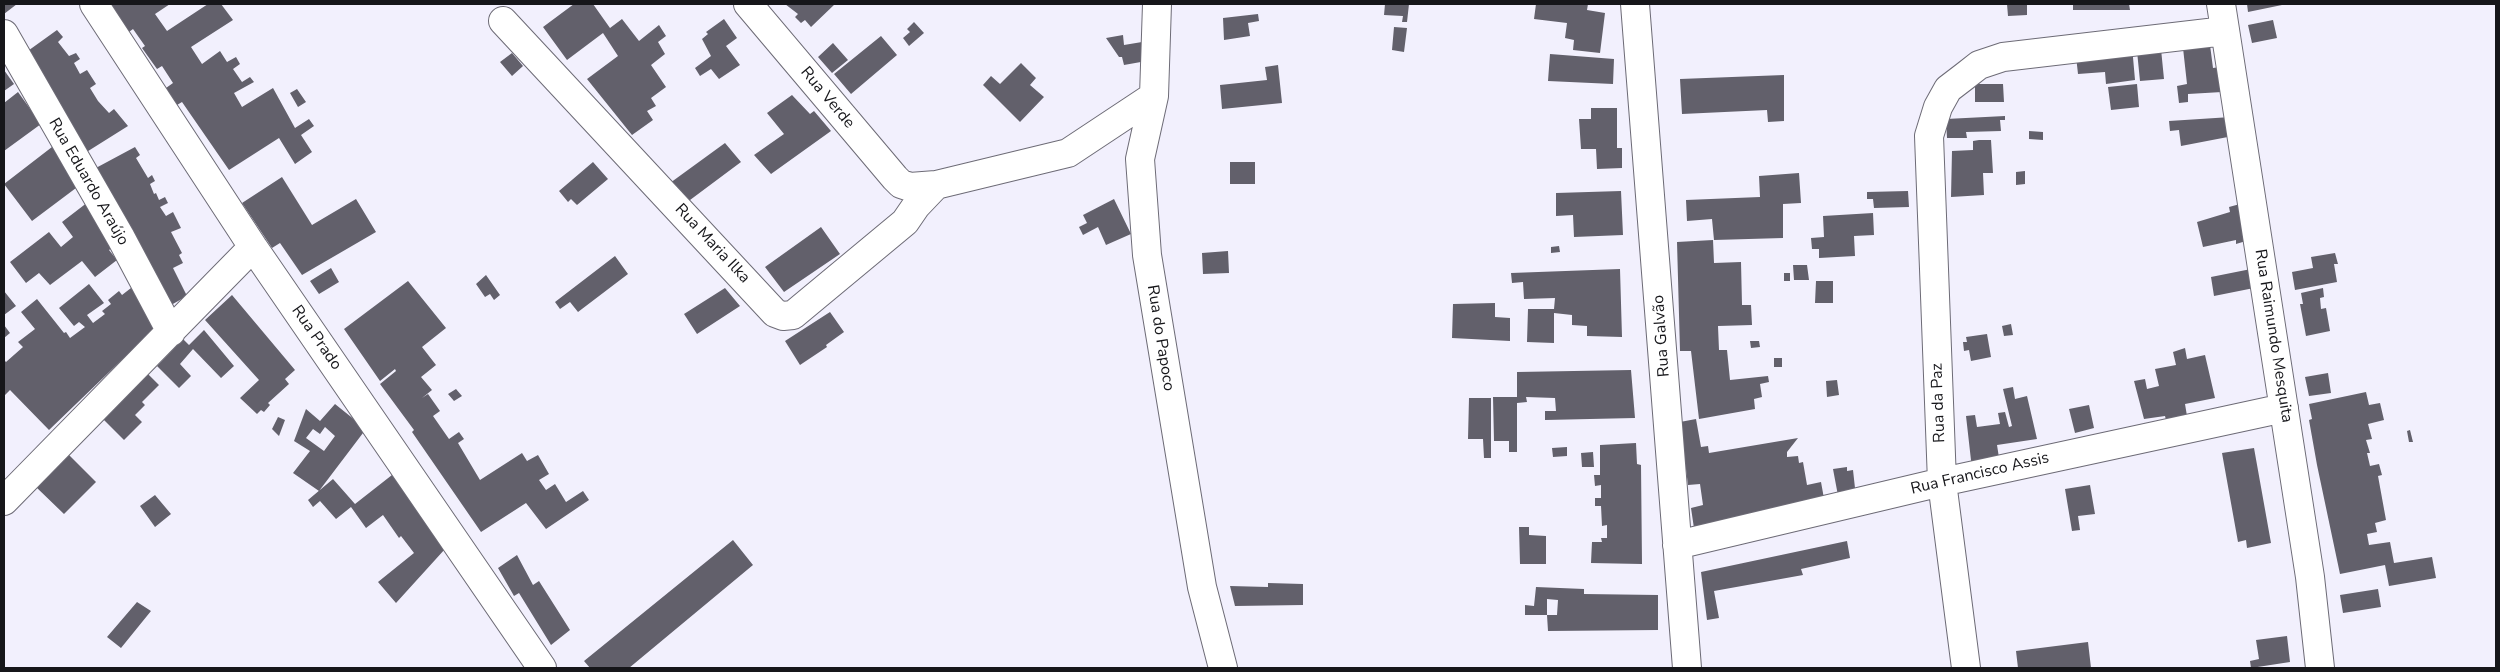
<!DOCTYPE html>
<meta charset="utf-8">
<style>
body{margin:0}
#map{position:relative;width:2500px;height:672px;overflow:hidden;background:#f2f0fd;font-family:"Nunito Sans",sans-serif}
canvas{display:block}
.frame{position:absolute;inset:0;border:5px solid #16161a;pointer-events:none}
</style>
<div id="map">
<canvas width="2500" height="672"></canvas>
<div class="frame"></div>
</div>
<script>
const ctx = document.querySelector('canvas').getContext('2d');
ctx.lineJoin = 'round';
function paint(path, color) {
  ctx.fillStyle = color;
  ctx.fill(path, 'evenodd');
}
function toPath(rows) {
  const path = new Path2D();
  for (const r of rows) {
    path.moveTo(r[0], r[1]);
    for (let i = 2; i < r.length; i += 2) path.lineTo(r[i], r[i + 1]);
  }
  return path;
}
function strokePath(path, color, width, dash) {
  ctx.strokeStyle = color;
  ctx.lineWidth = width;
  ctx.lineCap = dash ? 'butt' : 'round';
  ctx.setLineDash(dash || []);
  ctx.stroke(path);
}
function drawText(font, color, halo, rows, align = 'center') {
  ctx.font = font + ' "Nunito Sans",sans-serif';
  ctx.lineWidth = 5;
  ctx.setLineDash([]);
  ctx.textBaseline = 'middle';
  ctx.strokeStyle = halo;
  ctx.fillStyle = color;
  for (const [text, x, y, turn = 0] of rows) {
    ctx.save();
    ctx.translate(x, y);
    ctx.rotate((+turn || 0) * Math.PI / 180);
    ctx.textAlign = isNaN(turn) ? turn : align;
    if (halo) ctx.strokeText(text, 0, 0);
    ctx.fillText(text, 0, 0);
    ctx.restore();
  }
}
const building = toPath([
 [4,4,17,4,4,14],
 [109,4,170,4,155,14,167,31,208,4,221,4,233,20,191,47,202,64,220,51,227,62,236,57,240,64,233,69,242,82,250,77,254,82,234,93,242,107,273,88,295,128,309,119,314,126,301,135,312,152,295,164,279,138,229,170,182,102,177,105,166,88,173,83,162,66,157,69,142,48,145,46,133,29,129,32],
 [574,4,593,4,610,28,622,19,639,41,659,25,666,36,658,42,665,54,651,65,666,87,651,98,656,106,647,111,653,120,632,135,587,79,618,56,603,33,567,60,543,27],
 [785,4,835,4,811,27,805,20,801,23,795,17,798,14],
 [1385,4,1409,4,1407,22,1402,22,1403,16,1384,15],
 [1536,4,1588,4,1587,10,1605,13,1600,53,1573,50,1574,40,1565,38,1567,23,1534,19],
 [2007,4,2027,4,2027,15,2008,16],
 [2073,4,2129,4,2130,10,2073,10],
 [2247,4,2282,4,2282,5,2248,12],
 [1258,14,1259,21,1248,23,1250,36,1224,40,1223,18],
 [724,19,737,38,726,46,740,65,719,79,711,69,700,76,695,68,711,56,702,39,708,34,706,32],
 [2273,20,2277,38,2252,43,2248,25],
 [914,22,924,33,909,46,903,38,910,32,907,29],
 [1394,27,1407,28,1404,52,1392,50],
 [57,30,63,37,58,42,69,56,76,53,80,59,74,63,80,74,87,70,96,84,90,88,98,101,109,113,114,109,128,126,85,153,25,53],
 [1123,35,1124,45,1148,41,1152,60,1124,65,1122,57,1119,57,1106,38],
 [881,36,897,55,851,94,834,74],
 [833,43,848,60,832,73,818,57],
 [2210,45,2213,68,2220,67,2222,92,2188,94,2188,102,2179,103,2177,86,2187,84,2183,48],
 [2132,46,2135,80,2106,84,2105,72,2078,74,2076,56],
 [2161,49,2164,79,2140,81,2137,51],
 [512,53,523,66,512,76,500,62],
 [1550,54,1614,59,1613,84,1548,81],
 [1021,63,1036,78,1030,85,1044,97,1020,122,983,85,991,76,1000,84],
 [1278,65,1282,103,1222,109,1220,85,1267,80,1265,67],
 [4,70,14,84,4,91],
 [1784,75,1784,121,1768,122,1767,110,1682,114,1680,79],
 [1975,84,2003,84,2004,102,1975,102],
 [2137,84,2139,107,2111,110,2108,87],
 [297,89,306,102,298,107,290,93],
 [18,92,41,124,4,151,4,103],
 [792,95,810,114,814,111,831,131,771,174,754,155,784,134,767,113],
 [1591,108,1617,108,1617,148,1622,148,1622,168,1597,169,1596,149,1581,149,1579,119,1591,119],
 [2005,116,2005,120,2000,120,2001,131,1966,132,1967,138,1947,138,1946,119],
 [2231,117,2233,136,2181,146,2179,130,2170,131,2169,121],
 [2029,131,2043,132,2043,140,2029,139],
 [1979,140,1991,140,1993,173,1983,173,1984,195,1951,197,1952,151,1973,150,1973,141],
 [725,143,741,162,686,203,670,183],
 [52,147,80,185,32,221,4,184],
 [135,147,140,155,136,158,148,178,152,175,155,181,150,184,154,194,156,193,159,200,165,197,168,203,160,207,166,216,173,212,181,228,171,232,182,253,179,255,183,263,173,268,187,296,164,309,94,169],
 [593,162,608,179,577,205,571,199,568,202,559,191],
 [1230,162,1255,162,1255,184,1230,184],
 [2025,171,2025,184,2016,185,2016,172],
 [1799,173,1801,203,1783,204,1783,238,1714,240,1712,219,1687,221,1686,200,1760,197,1759,176],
 [282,177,312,225,356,199,376,232,302,275,280,243,272,248,242,203],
 [1621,191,1623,235,1574,237,1573,215,1556,216,1556,193],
 [1908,191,1909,207,1874,208,1873,199,1867,199,1867,192],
 [1114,199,1131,234,1106,245,1098,227,1083,235,1079,227,1087,223,1083,215],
 [88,202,113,236,107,241,112,248,109,250,117,260,95,277,82,261,50,285,39,273,26,283,10,262,49,232,61,247,73,237,62,222],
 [2240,204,2246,241,2236,244,2236,240,2203,247,2197,222,2230,212,2229,207],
 [1873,213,1874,235,1854,236,1855,256,1819,258,1819,249,1812,249,1811,238,1824,237,1823,216],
 [821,227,840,254,784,292,765,267],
 [1713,240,1714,263,1741,262,1742,305,1751,305,1752,325,1718,326,1719,350,1727,350,1730,380,1768,376,1769,382,1760,384,1762,397,1754,399,1755,409,1699,419,1691,351,1680,351,1677,242],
 [1559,246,1560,252,1551,253,1551,247],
 [1228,251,1229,273,1203,274,1202,253],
 [2335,253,2338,264,2334,264,2337,282,2295,290,2292,272,2313,268,2311,257],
 [615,256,628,274,578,312,570,302,560,309,555,302],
 [1793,265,1807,265,1809,280,1794,280],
 [331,268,339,282,319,294,310,281],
 [1620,269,1622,337,1587,336,1587,326,1572,325,1572,315,1554,313,1554,343,1527,342,1528,309,1554,309,1555,298,1524,299,1523,282,1512,283,1511,273],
 [2251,269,2254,288,2214,296,2211,277],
 [1784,273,1790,273,1790,281,1784,281],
 [486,275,500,295,494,300,490,294,485,297,476,284],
 [408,281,446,328,422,347,436,365,421,377,432,390,422,398,428,394,440,411,433,416,449,439,459,432,464,439,458,443,480,480,522,453,527,461,538,455,549,474,539,480,546,490,555,484,566,502,583,491,589,500,546,529,526,503,481,532,412,432,414,430,380,384,396,371,395,369,380,381,344,329],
 [1816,281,1833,281,1833,303,1815,303],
 [89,284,104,303,87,315,93,323,105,314,102,311,111,304,108,300,119,291,122,295,131,288,156,327,49,430,10,390,4,396,4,360,6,362,23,347,18,342,35,329,21,312,37,299,64,333,66,332,70,338,85,327,79,322,74,326,59,308],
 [725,288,740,306,697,334,684,314],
 [2323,288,2324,297,2320,298,2321,309,2326,308,2330,331,2306,336,2300,304,2303,304,2301,293],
 [4,291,16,306,4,315],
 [232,295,295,370,285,379,289,384,268,403,270,405,264,412,261,410,257,414,240,398,259,380,205,320],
 [1495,303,1495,317,1510,318,1510,341,1452,338,1453,304],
 [830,312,844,332,826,345,827,347,800,365,785,341],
 [2011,324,2013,335,2004,336,2002,326],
 [4,325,10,333,4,338],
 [204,330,234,366,221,378,193,349,180,364,191,376,179,388,157,366,183,339,189,345],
 [1987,334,1991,357,1971,361,1969,350,1964,351,1963,342,1967,342,1966,337],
 [1750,341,1759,341,1760,347,1751,348],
 [2185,348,2187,359,2205,355,2215,398,2185,404,2187,416,2166,420,2165,416,2144,419,2134,381,2145,379,2147,389,2159,386,2155,369,2176,365,2173,352],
 [1774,358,1782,358,1782,367,1774,367],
 [1631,370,1635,418,1545,420,1545,411,1556,411,1555,398,1526,397,1527,402,1517,403,1517,452,1509,452,1509,441,1494,441,1493,397,1517,397,1517,372],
 [2328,373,2331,393,2309,396,2305,377],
 [148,374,159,385,142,402,145,405,135,415,142,422,124,440,103,419],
 [1837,380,1839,395,1827,397,1826,381],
 [2013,387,2015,399,2027,396,2037,439,1997,445,2000,464,1972,469,1966,416,1975,415,1977,427,2000,424,1998,413,2005,412,2009,427,2012,426,2003,389],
 [456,389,462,396,454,401,448,394],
 [2366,392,2369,405,2380,403,2384,420,2368,424,2372,439,2366,440,2370,453,2367,453,2370,466,2379,464,2382,475,2378,476,2386,520,2375,523,2377,532,2367,534,2369,545,2390,542,2394,563,2432,557,2436,578,2389,586,2385,565,2340,574,2317,465,2309,420,2312,419,2309,404],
 [1469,398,1491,398,1491,458,1484,458,1483,439,1468,439],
 [335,404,366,429,319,491,293,473,310,451,294,441,306,409,320,421],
 [325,427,335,436,324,451,306,438,313,429,320,434],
 [2089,405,2094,428,2075,433,2069,409],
 [278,417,285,420,279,436,272,429],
 [1696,419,1701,447,1708,446,1709,453,1798,438,1787,452,1787,457,1798,456,1799,463,1803,462,1807,485,1821,482,1825,504,1695,535,1691,508,1703,505,1700,484,1688,485,1680,422],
 [2410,430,2413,442,2409,442,2407,431],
 [1636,443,1637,464,1641,465,1642,564,1591,563,1592,542,1602,542,1601,538,1607,538,1607,525,1602,526,1601,506,1595,506,1595,498,1601,498,1601,485,1595,486,1594,475,1600,475,1600,445],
 [1567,447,1567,456,1553,457,1552,448],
 [2254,448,2271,543,2247,548,2246,540,2238,542,2222,453],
 [1593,452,1594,467,1582,467,1581,453],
 [68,454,96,482,64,514,36,487],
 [1847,467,1847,471,1853,470,1856,497,1839,501,1833,469],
 [392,475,445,549,396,603,378,582,414,553,401,536,399,538,383,515,366,528,351,507,336,519,320,501,313,507,308,500,333,479,355,504],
 [2090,485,2095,514,2078,516,2080,530,2072,531,2065,489],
 [155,495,171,514,155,527,140,506],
 [1519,527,1529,527,1529,535,1546,536,1546,564,1520,564],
 [733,540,753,565,629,668,590,668,584,661],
 [1847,541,1850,558,1801,569,1803,575,1714,591,1719,618,1707,620,1701,572],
 [517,555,533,585,539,581,570,630,551,645,519,593,514,596,498,568],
 [1268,583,1303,584,1303,605,1235,606,1230,586,1268,587],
 [1536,587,1584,589,1584,594,1658,595,1658,630,1548,631,1547,615,1557,615,1558,600,1547,599,1547,615,1525,615,1525,605,1534,606],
 [2378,589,2381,607,2343,613,2340,595],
 [137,602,151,611,121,648,107,637],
 [2287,636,2290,662,2251,668,2250,661,2259,659,2256,640],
 [2088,642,2091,668,2018,668,2016,651]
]);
const minor = toPath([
 [94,4,253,247,542,668],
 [748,4,895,178,901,184,910,187,936,185,1068,153,1154,96],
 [1157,4,1154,96,1140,159,1147,255,1202,587,1223,668],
 [1635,4,1687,668],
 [2221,4,2310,577,2320,668],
 [503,21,775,313,783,316,793,315,905,222,916,206,936,185],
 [4,34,121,238,171,332],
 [4,501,253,247],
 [1677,545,1942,482,2284,408],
 [1966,668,1942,482,1929,136,1938,107,1948,89,1965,76,1979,65,2003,57,2225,31]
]);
const streetNames = [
 ["Rua Verde",827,98,50],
 ["Rua Eduardo Araújo",88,182,60],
 ["Rua Maria Ilka",712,244,47],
 ["Rua Galvão",1662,336,-94],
 ["Rua Raimundo Mesquita",2273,336,81],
 ["Rua Prado",316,338,55],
 ["Rua do Papoco",1160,338,81],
 ["Rua da Paz",1939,403,-92],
 ["Rua Francisco Assis",1980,474,-13]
];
paint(building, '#62606b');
strokePath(minor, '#6d6b76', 30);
strokePath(minor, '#fff', 28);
drawText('16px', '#16161a', '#fff', streetNames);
</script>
